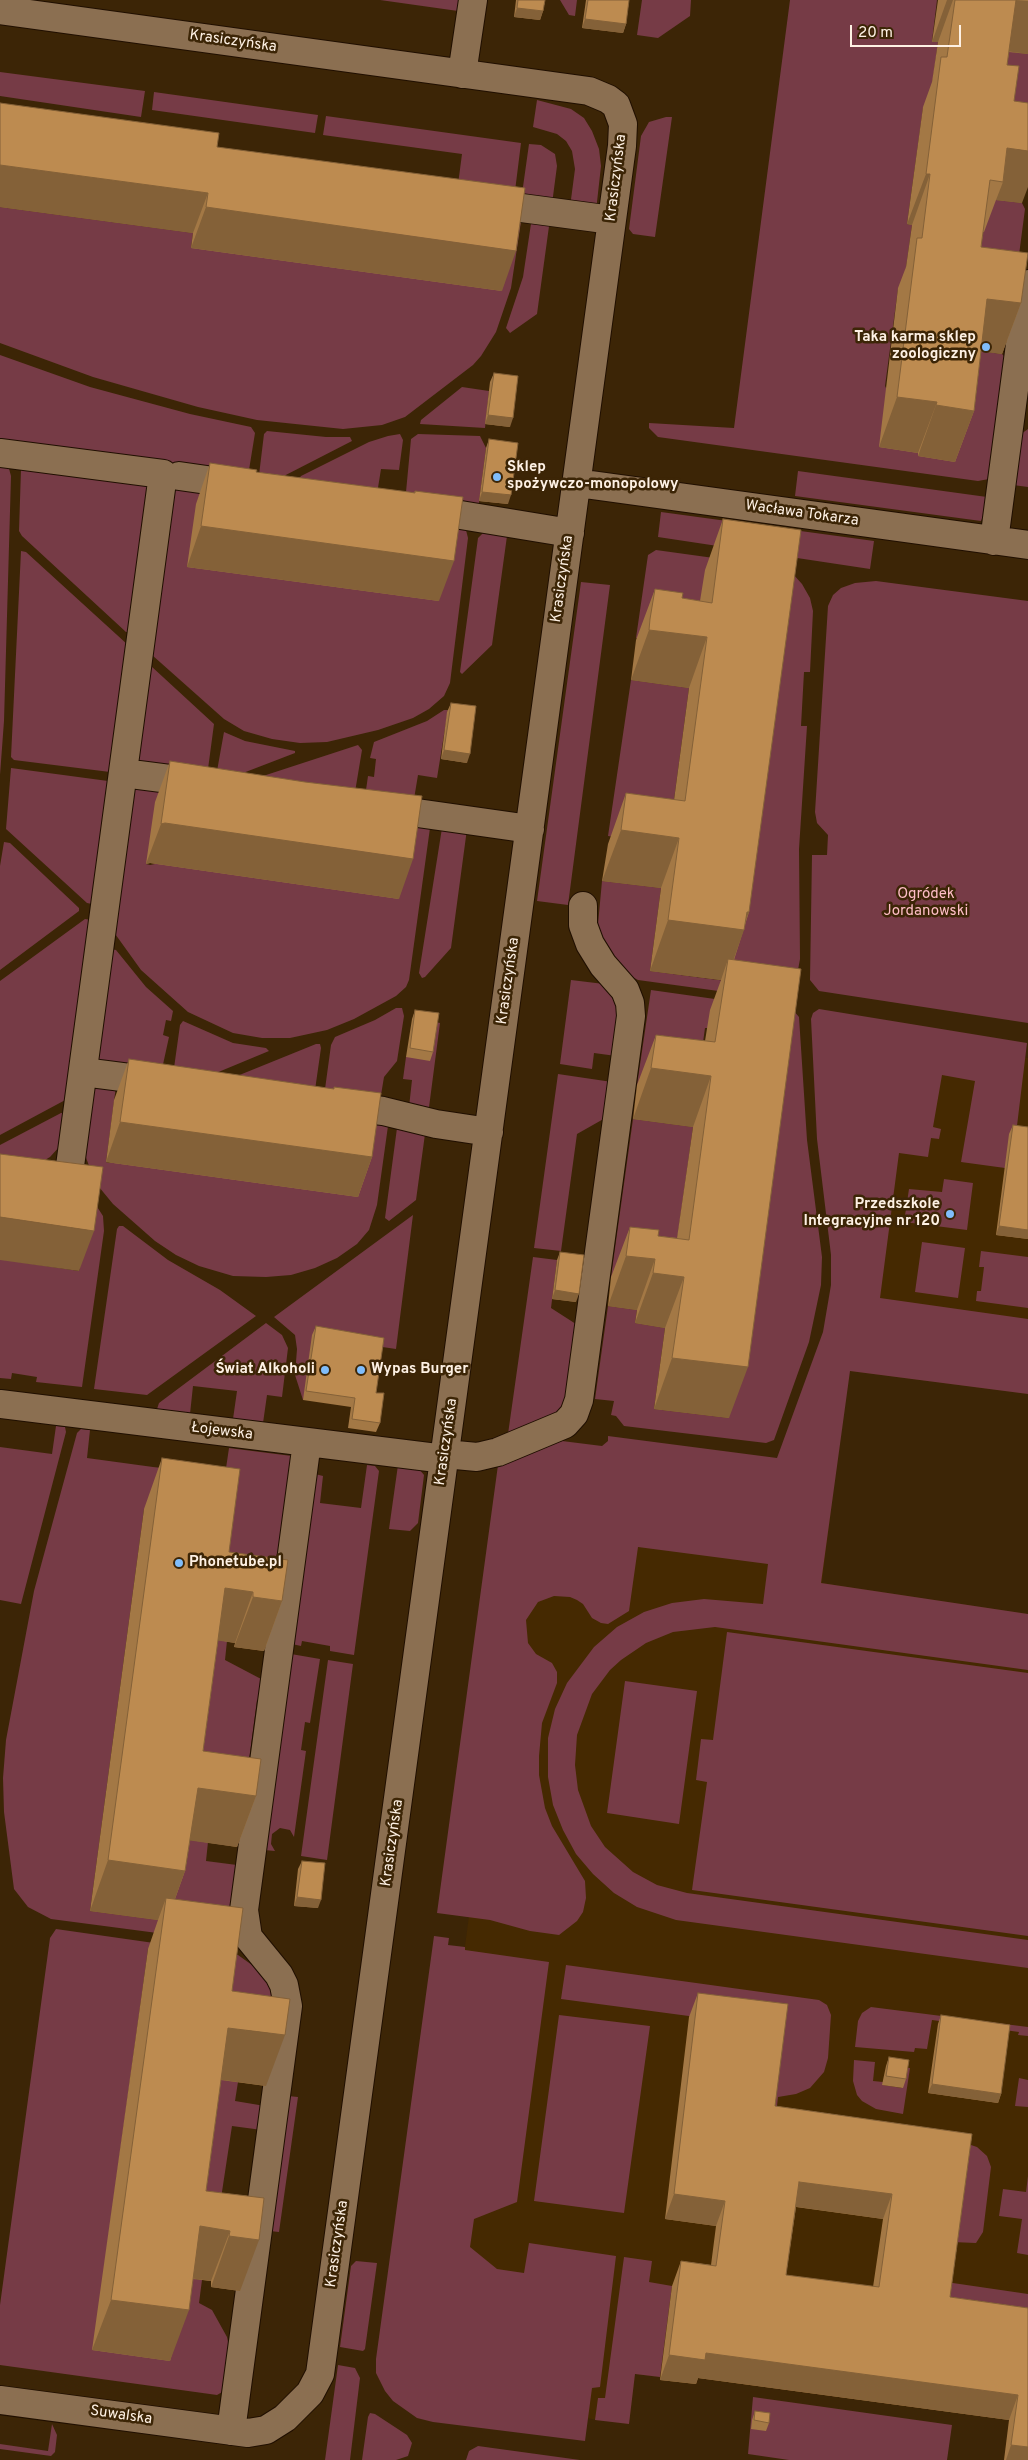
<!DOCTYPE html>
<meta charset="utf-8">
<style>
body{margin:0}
#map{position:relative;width:1028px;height:2460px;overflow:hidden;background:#3c2506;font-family:Overpass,sans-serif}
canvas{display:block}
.scale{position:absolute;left:850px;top:25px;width:111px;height:22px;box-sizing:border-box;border:2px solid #fef1e4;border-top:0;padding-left:6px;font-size:15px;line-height:18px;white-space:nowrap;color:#fef1e4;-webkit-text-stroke:4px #3c2506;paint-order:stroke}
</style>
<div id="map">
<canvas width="1028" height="2460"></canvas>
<div class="scale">20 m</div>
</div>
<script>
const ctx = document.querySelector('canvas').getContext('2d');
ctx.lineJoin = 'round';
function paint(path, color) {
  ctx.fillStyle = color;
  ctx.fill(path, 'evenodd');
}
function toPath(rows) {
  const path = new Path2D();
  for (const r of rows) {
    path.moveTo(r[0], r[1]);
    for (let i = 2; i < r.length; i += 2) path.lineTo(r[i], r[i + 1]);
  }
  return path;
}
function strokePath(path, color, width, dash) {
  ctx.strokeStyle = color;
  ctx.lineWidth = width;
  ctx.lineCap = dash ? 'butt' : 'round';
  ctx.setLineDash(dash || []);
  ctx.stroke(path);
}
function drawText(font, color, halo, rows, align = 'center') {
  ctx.font = font + ' Overpass,sans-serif';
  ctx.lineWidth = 5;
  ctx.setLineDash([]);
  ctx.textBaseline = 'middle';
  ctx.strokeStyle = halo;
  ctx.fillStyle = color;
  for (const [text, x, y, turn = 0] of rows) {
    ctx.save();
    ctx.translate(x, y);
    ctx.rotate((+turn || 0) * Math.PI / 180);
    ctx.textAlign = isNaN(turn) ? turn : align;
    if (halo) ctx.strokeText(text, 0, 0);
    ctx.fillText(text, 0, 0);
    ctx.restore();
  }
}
const built = toPath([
 [897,1039,1028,1058,1028,1394,850,1371],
 [531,1453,833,1494,822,1583,1028,1614,1028,2460,1004,2460,1009,2420,697,2378,696,2384,660,2380,660,2377,635,2374,629,2424,405,2394]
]);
const green = toPath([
 [380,0,460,0,458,11],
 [560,0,577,0,575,16,569,15],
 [642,0,691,0,690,16,658,38,637,35],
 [790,0,937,0,932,41,938,42,929,108,923,108,907,224,912,225,903,289,898,289,885,386,918,453,918,456,969,350,1002,354,1006,358,989,479,978,481,658,437,649,428,649,423,734,428],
 [998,50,1028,54,1028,156],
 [0,72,145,91,141,117,0,96],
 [154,92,318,115,315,133,152,110],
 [537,100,571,109,584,118,592,131,599,149,601,166,596,211,570,207,575,169,572,151,566,141,557,134,533,127],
 [326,116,521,143,514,199,457,192,462,154,323,135],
 [666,117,672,117,655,237,633,234,629,229,641,136,649,122],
 [529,144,541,145,555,154,557,166,552,204,521,201],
 [989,199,1022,203,1025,209,1013,301,1009,304,972,230],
 [0,207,193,233,191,248,522,215,511,288,496,332,481,356,473,365,405,417,382,425,343,429,257,420,198,407,93,377,0,343],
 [532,217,550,219,537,314,510,333,506,328,523,277],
 [0,355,90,387,190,414,251,427,255,433,249,470,246,476,0,441],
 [462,387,489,391,485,428,420,424,421,420],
 [1028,429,1028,487,1013,485,1021,434],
 [267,431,326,437,350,437,352,441,278,479,259,475,264,434],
 [400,434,403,440,399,470,381,469,377,494,299,479,301,476,369,442,388,436],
 [418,434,480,436,486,448,478,510,406,492,411,439],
 [0,462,8,465,11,476,4,721,0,775],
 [21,469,147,485,149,488,130,632,126,632,22,536,19,531],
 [798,471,987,497,984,514,981,521,795,496],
 [172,488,235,494,187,566,190,567,403,532,462,527,466,530,468,538,450,683,444,696,429,709,413,718,378,730,327,742,300,743,272,739,244,731,224,719,152,655],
 [661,512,874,541,870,569,658,537],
 [483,533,507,536,492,645,462,674,460,672,478,538],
 [656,550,779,567,793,574,802,584,810,598,813,611,810,672,804,672,801,726,807,726,799,849,800,959,798,970,755,996,638,980,623,972,597,935,602,881,661,888,650,971,726,981,693,653,636,638,648,555],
 [21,551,26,552,128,645,110,772,14,760,11,757],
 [876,581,1028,601,1028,1023,819,991,810,980,812,855,827,855,828,835,817,823,815,812,828,606,833,595,841,588,855,583],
 [581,582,610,585,568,905,537,901],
 [151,666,214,724,208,769,137,762],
 [631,680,689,688,667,852,642,841,608,836],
 [444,710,448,710,437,778,418,775,414,799,366,790,368,776,374,777,376,759,370,758,374,742,427,721],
 [224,732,245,741,295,751,295,753,230,778,217,771],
 [358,745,362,750,355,792,263,776],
 [11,768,108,781,92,904,87,903,6,829],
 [134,788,197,793,146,864,150,865,367,821,430,828,409,980,406,987,396,996,354,1019,327,1030,290,1038,262,1038,233,1033,188,1012,141,970,113,931],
 [442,828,467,829,451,948,425,977,422,978,419,973],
 [4,842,10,843,79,908,79,911,0,970,0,866],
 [85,919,91,920,69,1098,0,1135,0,981],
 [111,949,116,950,146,987,173,1011,171,1021,166,1020,163,1035,169,1037,162,1069,99,1061,95,1054],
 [571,980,604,984,622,1014,616,1056,594,1053,592,1069,560,1064],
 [651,990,793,1010,799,1017,807,1140,822,1257,821,1285,809,1342,774,1440,766,1443,624,1426,616,1416,611,1415,614,1401,595,1399,608,1306,637,1310,635,1323,665,1328,654,1409,729,1418,707,1028,705,1028,696,1093,637,1085],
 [396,1008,402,1008,404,1016,397,1061,384,1077,380,1101,325,1089,331,1045,335,1037,375,1020],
 [819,1009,1027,1043,1016,1134,1005,1168,961,1162,975,1081,942,1075,933,1127,941,1129,939,1139,931,1138,928,1157,899,1153,880,1298,1028,1319,1028,1394,850,1371,821,1583,1028,1614,1028,1670,715,1627,673,1632,646,1643,621,1660,610,1670,592,1694,577,1735,575,1765,578,1790,591,1826,605,1847,633,1872,657,1885,687,1893,1028,1940,1028,1968,676,1920,637,1907,614,1893,593,1874,576,1854,563,1830,553,1805,548,1777,548,1738,555,1709,567,1683,594,1647,617,1627,644,1612,672,1603,704,1599,763,1604,768,1564,638,1547,629,1611,608,1624,601,1623,592,1618,583,1604,577,1600,570,1597,554,1596,538,1602,526,1620,528,1643,536,1654,552,1663,557,1672,557,1683,542,1723,539,1756,539,1775,545,1808,552,1826,585,1881,586,1898,583,1912,577,1921,559,1935,530,1931,490,1920,437,1913,498,1465,562,1441,602,1446,608,1441,608,1436,777,1458,823,1332,831,1285,831,1255,817,1139,811,1019,813,1013],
 [183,1021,233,1043,266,1048,269,1051,204,1078,174,1068,180,1025],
 [436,1022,440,1023,428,1115,409,1107,412,1080,403,1079,406,1057],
 [316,1044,320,1044,321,1048,315,1090,237,1076],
 [558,1074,612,1082,607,1117,577,1134,561,1251,534,1248],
 [91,1082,116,1086,106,1162,109,1163,368,1121,388,1126,377,1205,369,1230,357,1244,337,1258,315,1268,291,1275,266,1277,233,1276,199,1266,176,1255,155,1241,113,1204,99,1187,91,1171,85,1155],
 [61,1113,65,1113,60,1146,50,1157,45,1160,0,1162,0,1145],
 [633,1119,693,1127,670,1290,611,1277],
 [397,1128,425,1134,416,1200,389,1221,385,1218],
 [944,1179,973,1183,967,1230,904,1222,909,1189,942,1192],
 [94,1202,103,1216,104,1231,82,1387,36,1382,37,1377,12,1373,11,1379,0,1378,0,1259,79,1271],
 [413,1215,396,1349,348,1342,303,1400,295,1375,297,1349,295,1335,274,1317],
 [119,1226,123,1226,168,1260,220,1290,256,1316,147,1395,94,1389,117,1229],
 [922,1242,965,1248,958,1298,915,1292],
 [981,1251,1028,1257,1028,1308,976,1301,977,1291,981,1291,984,1267,979,1267],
 [533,1257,557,1260,551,1308,579,1326,566,1409,508,1434],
 [266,1323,282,1335,288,1348,282,1397,267,1395,263,1423,233,1419,237,1391,193,1386,190,1414,157,1409,159,1403],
 [56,1426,65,1427,66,1432,21,1604,0,1600,0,1447,52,1454],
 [81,1429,90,1430,87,1458,153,1467,225,1475,229,1448,292,1456,273,1611,144,1509,90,1911,167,1921,179,1839,208,1842,206,1861,237,1865,227,1934,218,1941,51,1919,28,1907,14,1889,4,1812,3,1778,6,1740,34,1591,77,1433],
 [367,1465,375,1466,379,1471,354,1655,330,1651,330,1646,302,1641,301,1646,292,1644,315,1474,323,1476,320,1503,361,1508],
 [398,1465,419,1469,424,1475,418,1523,410,1531,389,1529],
 [727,1632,1028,1673,1028,1936,692,1890,707,1782,696,1780,701,1739,713,1740],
 [207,1639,227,1641,225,1660,263,1680,260,1699,257,1700,249,1760,185,1801],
 [291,1654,320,1659,310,1723,305,1722,301,1750,306,1751,294,1837,290,1830,280,1828,272,1834,271,1844,275,1851,264,1850],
 [328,1660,353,1664,327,1860,301,1856],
 [625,1681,697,1691,679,1824,607,1813],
 [56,1929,238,1955,259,1970,270,1986,277,2022,148,1949,93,2350,182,2277,202,2280,199,2303,212,2310,227,2337,230,2351,224,2391,217,2395,0,2365,0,2305,50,1938],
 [434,1936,449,1938,448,1945,465,1947,465,1950,549,1962,517,2202,474,2219,470,2247,497,2269,524,2273,529,2243,616,2256,600,2387,592,2388,585,2441,433,2422,417,2418,393,2401,385,2391,376,2373,376,2359],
 [566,1965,819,2000,827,2005,831,2015,828,2058,824,2072,810,2088,796,2094,778,2097,774,2132,779,2028,561,1999],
 [871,2007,1028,2027,1028,2036,1018,2035,1019,2032,932,2020,927,2049,915,2048,914,2052,855,2047,858,2021,862,2013],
 [559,2015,650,2026,624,2213,534,2201],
 [854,2060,875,2062,873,2081,883,2082,883,2085,902,2088,886,2066,910,2068,903,2114,876,2109,862,2101,857,2095,853,2081],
 [209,2078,238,2082,235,2101,265,2106,262,2130,232,2126,218,2218,188,2242],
 [1019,2078,1028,2080,1028,2107,1015,2106],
 [288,2096,298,2097,279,2232,270,2231],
 [894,2135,971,2145,977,2147,987,2156,991,2167,983,2232,976,2243,952,2242],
 [1028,2176,1028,2255,1017,2253,1022,2219,999,2216,1003,2189,1026,2192],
 [624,2257,652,2261,649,2282,672,2286,660,2377,635,2374,629,2424,595,2420,598,2398,605,2398],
 [356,2261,377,2263,365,2349,363,2351,340,2347,351,2266],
 [946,2282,1028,2294,1028,2334,941,2322],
 [338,2365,355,2368,360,2378,350,2460,325,2460],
 [753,2397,952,2425,947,2460,789,2460,748,2454],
 [370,2413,375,2414,407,2435,412,2443,408,2456,396,2460,362,2460,368,2417],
 [52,2424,57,2435,55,2452,51,2456,0,2449,0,2444,48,2451],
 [478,2446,580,2460,466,2460,469,2451]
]);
const minor = toPath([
 [0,10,589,91,608,99,616,105,623,124,622,146,320,2374,310,2393,285,2418,266,2430,248,2433,0,2400],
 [462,74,473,0],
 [484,203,612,220],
 [0,453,163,474,68,1181,0,1172],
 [179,476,242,485],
 [577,483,1028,545],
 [424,509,570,533],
 [994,541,1028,284],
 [123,773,201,783],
 [382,808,530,829],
 [83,1072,161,1082],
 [342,1106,383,1111,436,1124,489,1132],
 [0,1404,445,1459],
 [445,1454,477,1457,498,1452,565,1424,574,1414,579,1400,631,1016,630,1003,625,990,603,965,590,944,583,925,583,906],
 [231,2431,288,2006,284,1985,279,1975,248,1937,244,1910,307,1442]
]);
const wall = toPath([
 [516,0,545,0,543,11,540,20,514,17],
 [586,0,629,0,626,24,623,33,582,28],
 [938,0,1028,0,1028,54,1009,52,1007,65,1014,101,1022,203,996,200,984,232,983,232,981,247,1021,303,1002,354,981,351,974,411,955,462,918,456,918,453,879,447,898,288,906,267,912,225,907,224,923,107,932,82,938,42,932,42],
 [0,103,217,147,502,291,191,248,193,233,0,207],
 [494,373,510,427,485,424,490,382],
 [489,439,508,504,479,501,486,448],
 [210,463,256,472,414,493,415,491,439,601,187,567,196,504],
 [723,519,749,912,734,960,729,1418,654,1409,665,1328,635,1323,637,1310,608,1306,611,1277,630,1227,658,1236,677,1238,693,1127,633,1119,637,1085,656,1035,705,1041,710,1010,721,980,650,971,661,888,602,881,608,844,626,793,674,800,689,688,631,680,636,640,655,589,682,598,700,601,705,570],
 [451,703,467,763,441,759,447,712],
 [170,761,399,899,150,863,146,864,155,802],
 [415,1010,433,1052,430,1061,406,1057,412,1019],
 [129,1059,372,1157,358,1197,106,1162,114,1100],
 [1013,1125,1028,1239,996,1235,1009,1134],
 [560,1252,576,1302,552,1299,557,1260],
 [316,1326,376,1393,380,1423,376,1432,348,1428,351,1407,303,1400,312,1335],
 [162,1458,229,1552,282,1601,264,1651,234,1647,235,1643,218,1640,203,1751,256,1796,237,1847,190,1840,185,1871,175,1899,232,1991,266,2086,221,2080,206,2191,264,2198,240,2291,211,2287,211,2281,193,2279,170,2361,92,2350,148,1949,158,1920,90,1911,144,1509],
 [302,1861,318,1908,294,1906,298,1869],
 [698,1993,775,2106,972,2134,950,2297,1028,2308,1028,2460,1004,2460,1009,2420,698,2378,696,2384,660,2380,672,2286,681,2261,711,2265,716,2226,665,2219,689,2017],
 [796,2207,883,2219,873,2287,786,2275],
 [941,2015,1001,2094,998,2103,928,2093,938,2024],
 [889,2057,906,2079,903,2088,882,2085,886,2066],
 [755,2411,769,2423,766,2431,751,2429,752,2420]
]);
const shadedWall = toPath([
 [947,0,953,0,938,42,932,42],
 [1016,0,1028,1,1028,54,998,50],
 [517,8,543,11,540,20,514,17],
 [585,19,626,24,623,33,582,28],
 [1007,148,1028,151,1028,187,1022,203,996,200,1003,182],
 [0,165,208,193,193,233,0,207],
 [926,174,930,174,912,225,907,224],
 [206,207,516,251,502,291,191,248],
 [987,299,1021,303,1002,354,969,350],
 [897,397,937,402,918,453,879,447],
 [936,405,974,411,955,462,918,456],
 [488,415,513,418,510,427,485,424],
 [482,492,511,495,508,504,479,501],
 [201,526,454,561,439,601,187,567],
 [649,630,707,637,689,688,631,680],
 [444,750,470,754,467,763,441,759],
 [165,823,413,859,399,899,150,863,146,864,161,824],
 [621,830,679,838,661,888,602,881],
 [749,912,742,930,744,930,726,981,728,959,721,980,650,971,668,920],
 [651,1068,711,1076,693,1127,633,1119],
 [120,1122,372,1157,358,1197,106,1162],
 [0,1217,94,1231,79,1271,0,1260],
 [999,1226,1028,1230,1028,1239,996,1235],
 [626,1256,655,1259,637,1310,608,1306],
 [653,1273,684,1277,665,1328,635,1323],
 [555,1290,579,1294,576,1302,552,1299],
 [672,1358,748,1367,729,1418,654,1409],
 [225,1588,253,1592,235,1643,207,1639],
 [253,1597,282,1601,264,1651,234,1647],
 [198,1788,256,1796,237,1847,179,1839],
 [108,1860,185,1871,167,1921,166,1898,158,1920,90,1911],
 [297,1897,321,1900,318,1908,294,1906],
 [228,2028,285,2035,266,2086,209,2078],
 [932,2084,1001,2094,998,2103,928,2093],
 [799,2182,892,2194,883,2219,790,2206],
 [674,2194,725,2201,716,2226,665,2219],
 [200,2226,230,2231,211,2281,182,2277],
 [229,2236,259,2240,240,2291,211,2287],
 [111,2300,189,2310,170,2361,92,2350],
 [706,2353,1018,2395,1009,2420,698,2378,696,2384,660,2380,669,2355],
 [1011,2445,1028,2447,1028,2460,1006,2460]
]);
const building = toPath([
 [518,0,545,0,543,11,517,8,518,0],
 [588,0,629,0,626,24,585,19,588,0],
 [955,0,1016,0,1007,65,1019,66,1014,101,1028,103,1028,151,1007,148,1003,182,990,180,981,247,1028,253,1021,303,987,299,974,411,936,405,937,402,897,397,917,238,922,238,930,174,926,174,941,57,947,57,955,0],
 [0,103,219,133,217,147,525,188,516,251,206,207,208,193,0,165,0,103],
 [494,373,518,376,513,418,488,415,494,373],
 [489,439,518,443,511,495,482,492,489,439],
 [210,463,257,470,256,472,409,492,415,493,415,491,463,497,454,561,201,526,210,463],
 [723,519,801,530,749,912,747,912,744,930,668,920,679,838,621,830,626,793,685,801,707,637,649,630,650,619,655,589,683,593,682,598,712,603,723,519],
 [451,703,476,706,470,754,444,750,451,703],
 [170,761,305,782,422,796,413,859,165,823,161,824,170,761],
 [728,959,801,969,748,1367,672,1358,684,1277,653,1273,655,1259,626,1256,630,1227,659,1230,658,1236,689,1240,711,1076,651,1068,656,1035,715,1042,728,959],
 [415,1010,439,1013,433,1052,410,1048,415,1010],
 [129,1059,334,1089,334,1087,381,1093,372,1157,120,1122,129,1059],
 [1013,1125,1028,1127,1028,1230,999,1226,1013,1125],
 [0,1154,103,1167,94,1231,0,1217,0,1154],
 [560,1252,584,1255,579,1294,555,1290,560,1252],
 [316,1326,384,1338,376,1393,384,1393,380,1423,352,1419,355,1398,306,1391,316,1326],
 [162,1458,240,1469,229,1552,288,1560,282,1601,253,1597,253,1592,225,1588,203,1751,261,1759,256,1796,198,1788,185,1871,108,1860,162,1458],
 [302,1861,325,1863,321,1900,297,1897,302,1861],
 [166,1898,243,1908,232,1991,290,1999,285,2035,228,2028,206,2191,264,2198,259,2240,229,2236,230,2231,200,2226,189,2310,111,2300,166,1898],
 [698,1993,788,2004,775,2106,972,2134,950,2297,1028,2308,1028,2447,1011,2445,1018,2395,706,2353,705,2360,669,2355,681,2261,716,2266,725,2201,674,2194,698,1993],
 [799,2182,892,2194,879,2287,786,2275,799,2182],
 [941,2015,1010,2025,1001,2094,932,2084,941,2015],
 [889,2057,909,2060,906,2079,886,2076,889,2057],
 [755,2411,770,2413,769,2423,754,2420,755,2411]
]);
const markers = [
 [986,347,5,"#80bdfa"],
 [497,477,5,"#80bdfa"],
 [950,1214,5,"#80bdfa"],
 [325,1370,5,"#80bdfa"],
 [361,1370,5,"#80bdfa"],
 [179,1563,5,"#80bdfa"]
];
const streetNames = [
 ["Krasiczyńska",233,42,8],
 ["Krasiczyńska",617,178,-83],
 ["Wacława Tokarza",802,514,8],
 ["Krasiczyńska",563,579,-82],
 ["Krasiczyńska",509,981,-82],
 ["Łojewska",222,1432,7],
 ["Krasiczyńska",447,1442,-82],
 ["Krasiczyńska",393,1843,-82],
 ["Krasiczyńska",338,2244,-82],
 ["Suwalska",121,2416,8]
];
const poiNames = [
 ["Taka karma sklep",976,338],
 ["zoologiczny",976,355],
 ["Sklep",507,468,"left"],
 ["spożywczo-monopolowy",507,485,"left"],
 ["Przedszkole",940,1205],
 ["Integracyjne nr 120",940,1222],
 ["Świat Alkoholi",315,1370],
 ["Wypas Burger",371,1370,"left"],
 ["Phonetube.pl",189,1563,"left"]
];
const parkNames = [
 ["Ogródek",926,895],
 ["Jordanowski",926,912]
];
paint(built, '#452901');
paint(green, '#763b46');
strokePath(minor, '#200f00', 30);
strokePath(minor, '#8b6f51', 28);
paint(wall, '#a37845');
paint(shadedWall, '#846138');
paint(building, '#bd8b50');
strokePath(building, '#846138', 1);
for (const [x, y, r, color] of markers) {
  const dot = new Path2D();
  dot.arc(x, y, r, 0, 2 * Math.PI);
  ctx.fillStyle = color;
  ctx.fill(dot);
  strokePath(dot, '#3c2506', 2);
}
drawText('15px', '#fef1e4', '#3c2506', streetNames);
drawText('bold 15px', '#fef1e4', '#3c2506', poiNames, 'right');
drawText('15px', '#febdc6', '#3c2506', parkNames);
</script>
